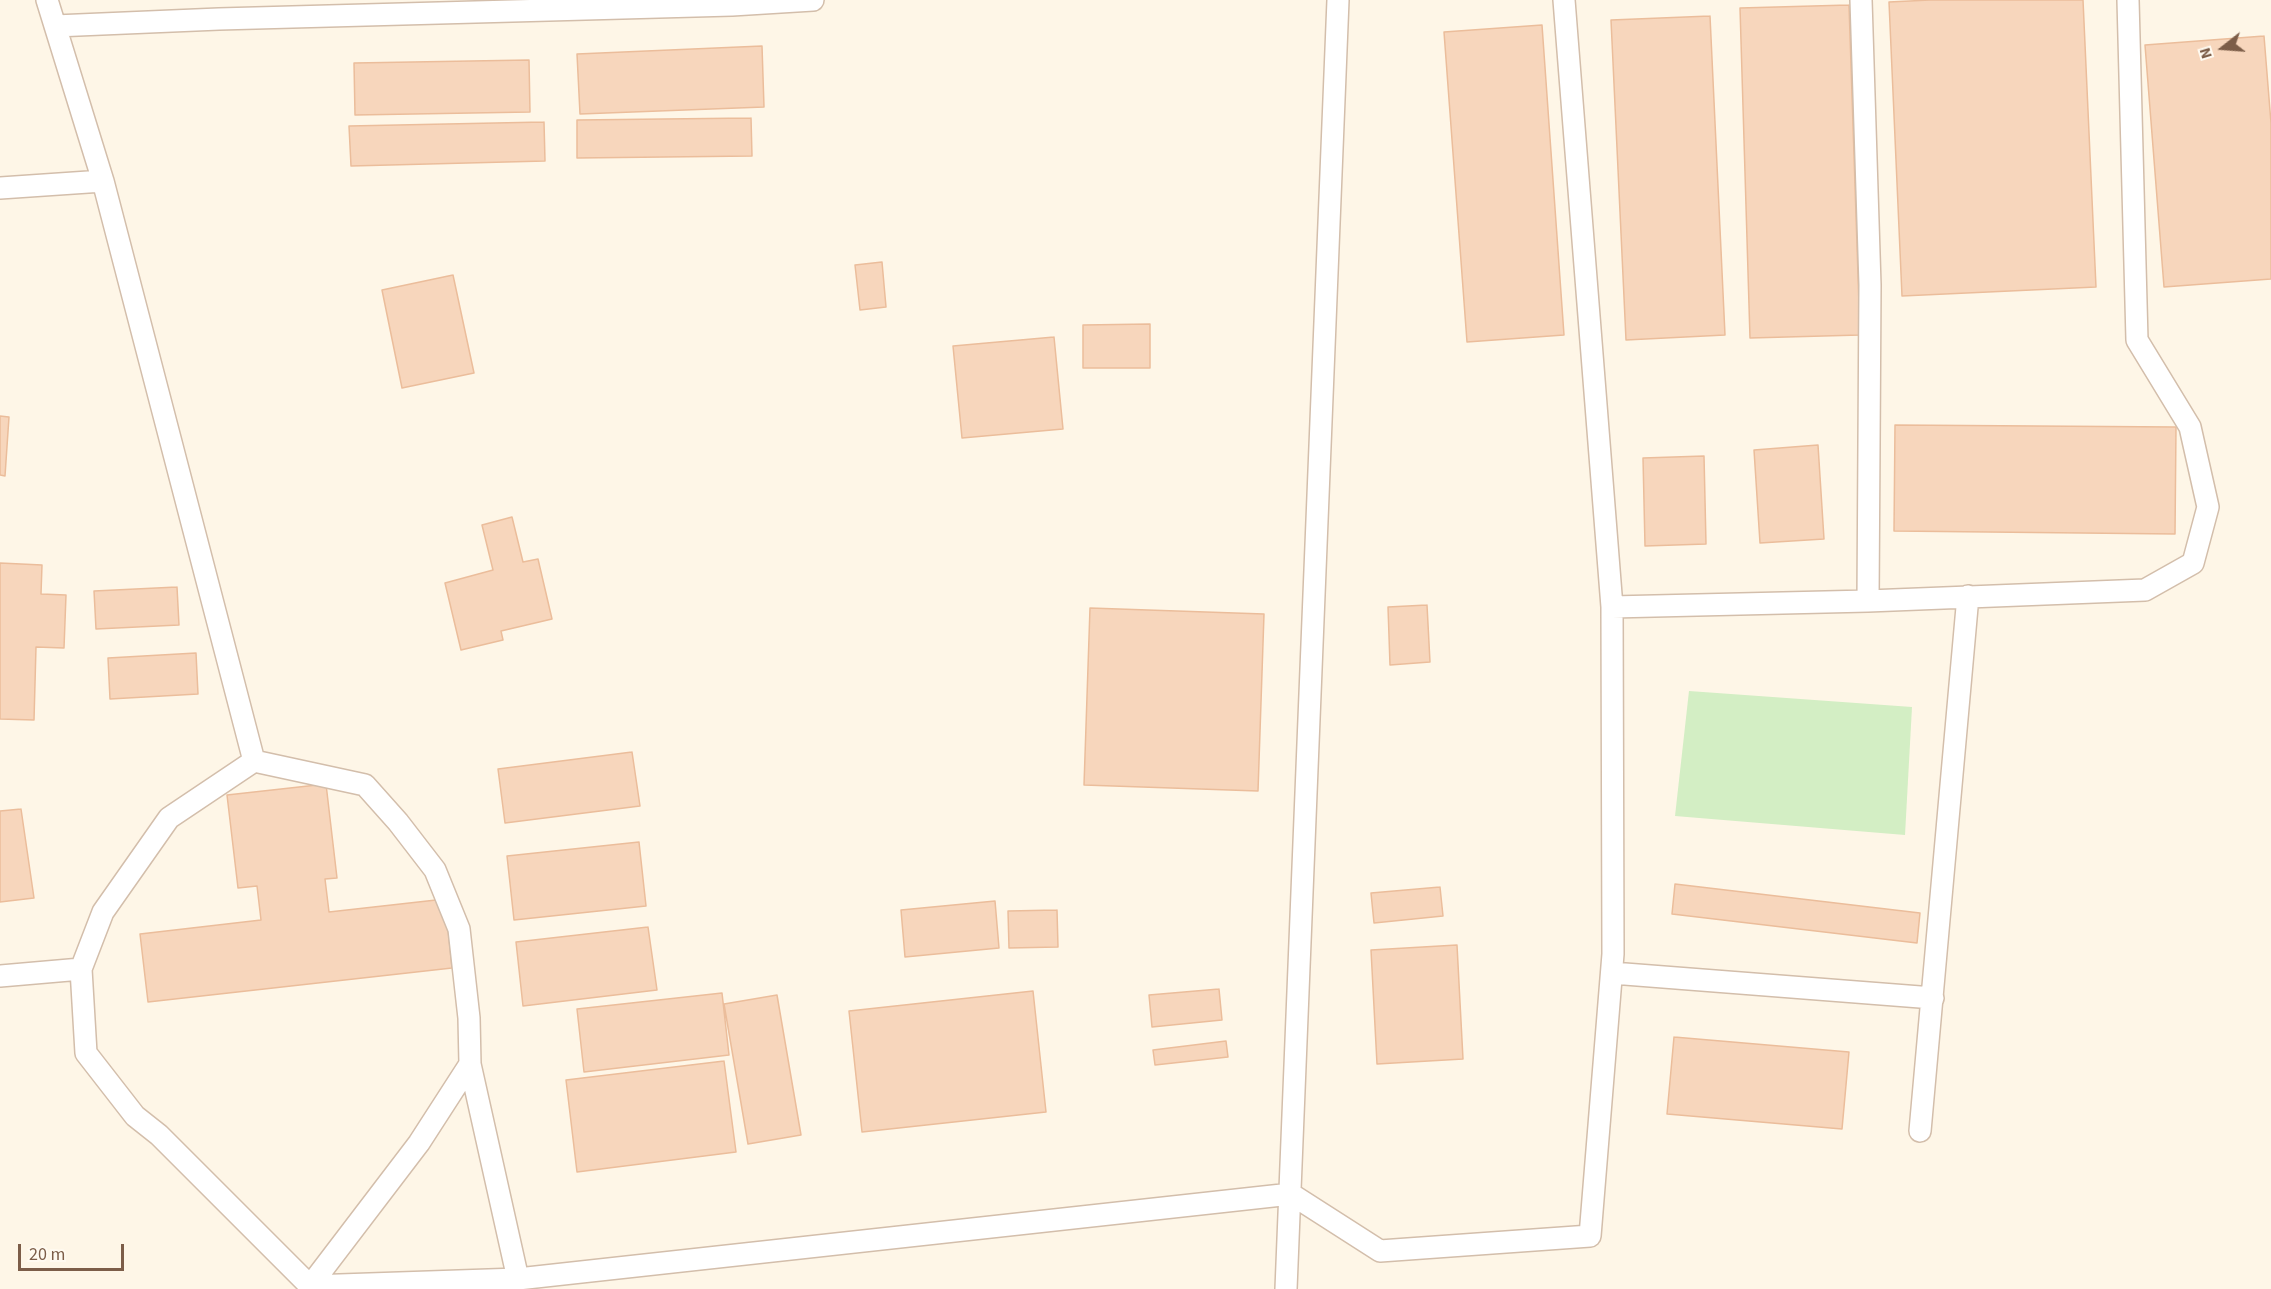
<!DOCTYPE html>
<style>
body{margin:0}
#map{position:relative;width:2271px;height:1289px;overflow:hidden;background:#fef6e7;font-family:"Source Sans 3",sans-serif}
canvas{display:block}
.north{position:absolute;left:2193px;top:18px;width:60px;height:60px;-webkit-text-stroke:4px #fffaf0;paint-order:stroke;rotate:253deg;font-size:16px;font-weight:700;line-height:24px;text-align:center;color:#7c5d48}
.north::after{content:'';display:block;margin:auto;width:21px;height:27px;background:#7c5d48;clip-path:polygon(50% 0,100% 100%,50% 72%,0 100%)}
.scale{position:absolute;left:18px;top:1244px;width:106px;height:27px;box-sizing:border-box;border:3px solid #7c5d48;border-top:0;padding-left:8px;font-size:18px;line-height:21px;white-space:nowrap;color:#7c5d48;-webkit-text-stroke:4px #fffaf0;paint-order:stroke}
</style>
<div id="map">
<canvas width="2271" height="1289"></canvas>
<div class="north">N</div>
<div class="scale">20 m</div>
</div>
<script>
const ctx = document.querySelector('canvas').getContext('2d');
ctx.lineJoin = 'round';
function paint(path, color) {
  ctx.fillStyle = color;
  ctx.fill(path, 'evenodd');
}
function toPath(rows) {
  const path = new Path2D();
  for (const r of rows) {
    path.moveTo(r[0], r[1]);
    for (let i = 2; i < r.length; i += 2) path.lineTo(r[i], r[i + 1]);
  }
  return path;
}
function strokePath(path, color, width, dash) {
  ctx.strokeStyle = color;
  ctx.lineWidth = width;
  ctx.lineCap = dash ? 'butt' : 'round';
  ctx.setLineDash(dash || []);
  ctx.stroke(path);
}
const green = toPath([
 [1689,691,1912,707,1905,835,1675,816]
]);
const building = toPath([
 [1930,0,2083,0,2096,287,1902,296,1889,2,1930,0],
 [1849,5,1860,335,1750,338,1740,8,1849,5],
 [1710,16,1725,335,1626,340,1611,20,1710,16],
 [1542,25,1564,335,1467,342,1444,32,1542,25],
 [2264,36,2271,123,2271,279,2164,287,2145,45,2264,36],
 [762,46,764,107,580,114,577,54,762,46],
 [529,60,530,112,355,115,354,63,529,60],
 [751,118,752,156,577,158,577,120,751,118],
 [544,122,545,161,351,166,349,126,544,122],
 [882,262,886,307,860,310,855,265,882,262],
 [453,275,474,373,402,388,382,290,453,275],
 [1150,324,1150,368,1083,368,1083,325,1150,324],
 [1054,337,1063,429,962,438,953,346,1054,337],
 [0,416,9,417,5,476,0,475,0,416],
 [1895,425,2176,427,2175,534,1894,531,1895,425],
 [1818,445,1824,539,1760,543,1754,450,1818,445],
 [1704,456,1706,544,1645,546,1643,458,1704,456],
 [512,517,523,562,538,559,552,619,501,631,503,640,461,650,445,583,493,570,482,525,512,517],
 [0,563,42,565,41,594,66,595,64,648,36,647,34,720,0,719,0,563],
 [177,587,179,625,96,629,94,591,177,587],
 [1427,605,1430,662,1390,665,1388,607,1427,605],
 [1090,608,1264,614,1258,791,1084,785,1090,608],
 [196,653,198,694,110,699,108,658,196,653],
 [632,752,640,806,505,823,498,769,632,752],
 [326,784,337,878,325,879,329,912,445,899,452,968,148,1002,140,934,261,920,257,886,238,888,227,795,326,784],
 [21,809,34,898,0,902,0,811,21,809],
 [639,842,646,906,514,920,507,856,639,842],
 [1675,884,1920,913,1917,943,1672,914,1675,884],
 [1440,887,1443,916,1374,923,1371,893,1440,887],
 [995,901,999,948,905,957,901,910,995,901],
 [1057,910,1058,947,1009,948,1008,911,1057,910],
 [648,927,657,990,523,1006,516,942,648,927],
 [1457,945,1463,1059,1377,1064,1371,950,1457,945],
 [1219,989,1222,1020,1152,1027,1149,995,1219,989],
 [1033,991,1046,1112,862,1132,849,1011,1033,991],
 [722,993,729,1055,584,1072,577,1009,722,993],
 [777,995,801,1135,748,1144,724,1004,777,995],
 [1674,1037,1849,1052,1842,1129,1667,1114,1674,1037],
 [1226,1041,1228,1057,1155,1065,1153,1050,1226,1041],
 [724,1061,736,1152,577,1172,566,1080,724,1061]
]);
const lane = toPath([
 [47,0,103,181,254,761],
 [1861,0,1870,285,1868,601],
 [55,26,219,19,732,5,813,0],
 [0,188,103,181],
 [1612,607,1868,601,2145,590,2193,563,2208,507,2190,427,2137,340,2128,0],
 [1612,973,1933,998],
 [0,976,81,969],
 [470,1064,518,1279],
 [1920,1131,1968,596],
 [310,1286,518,1279,1291,1194,1380,1251,1590,1236,1613,954,1612,607,1564,0],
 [310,1286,419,1143,470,1064,469,1018,459,929,435,870,398,822,365,785,254,761,169,818,103,912,81,969,86,1053,135,1116,159,1135,310,1286,310,1289],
 [1286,1289,1338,0]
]);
paint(green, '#d3eec4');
paint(building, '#f7d6bc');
strokePath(building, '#ebbd9b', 1.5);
strokePath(lane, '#d3beab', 24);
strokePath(lane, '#fff', 21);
</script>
